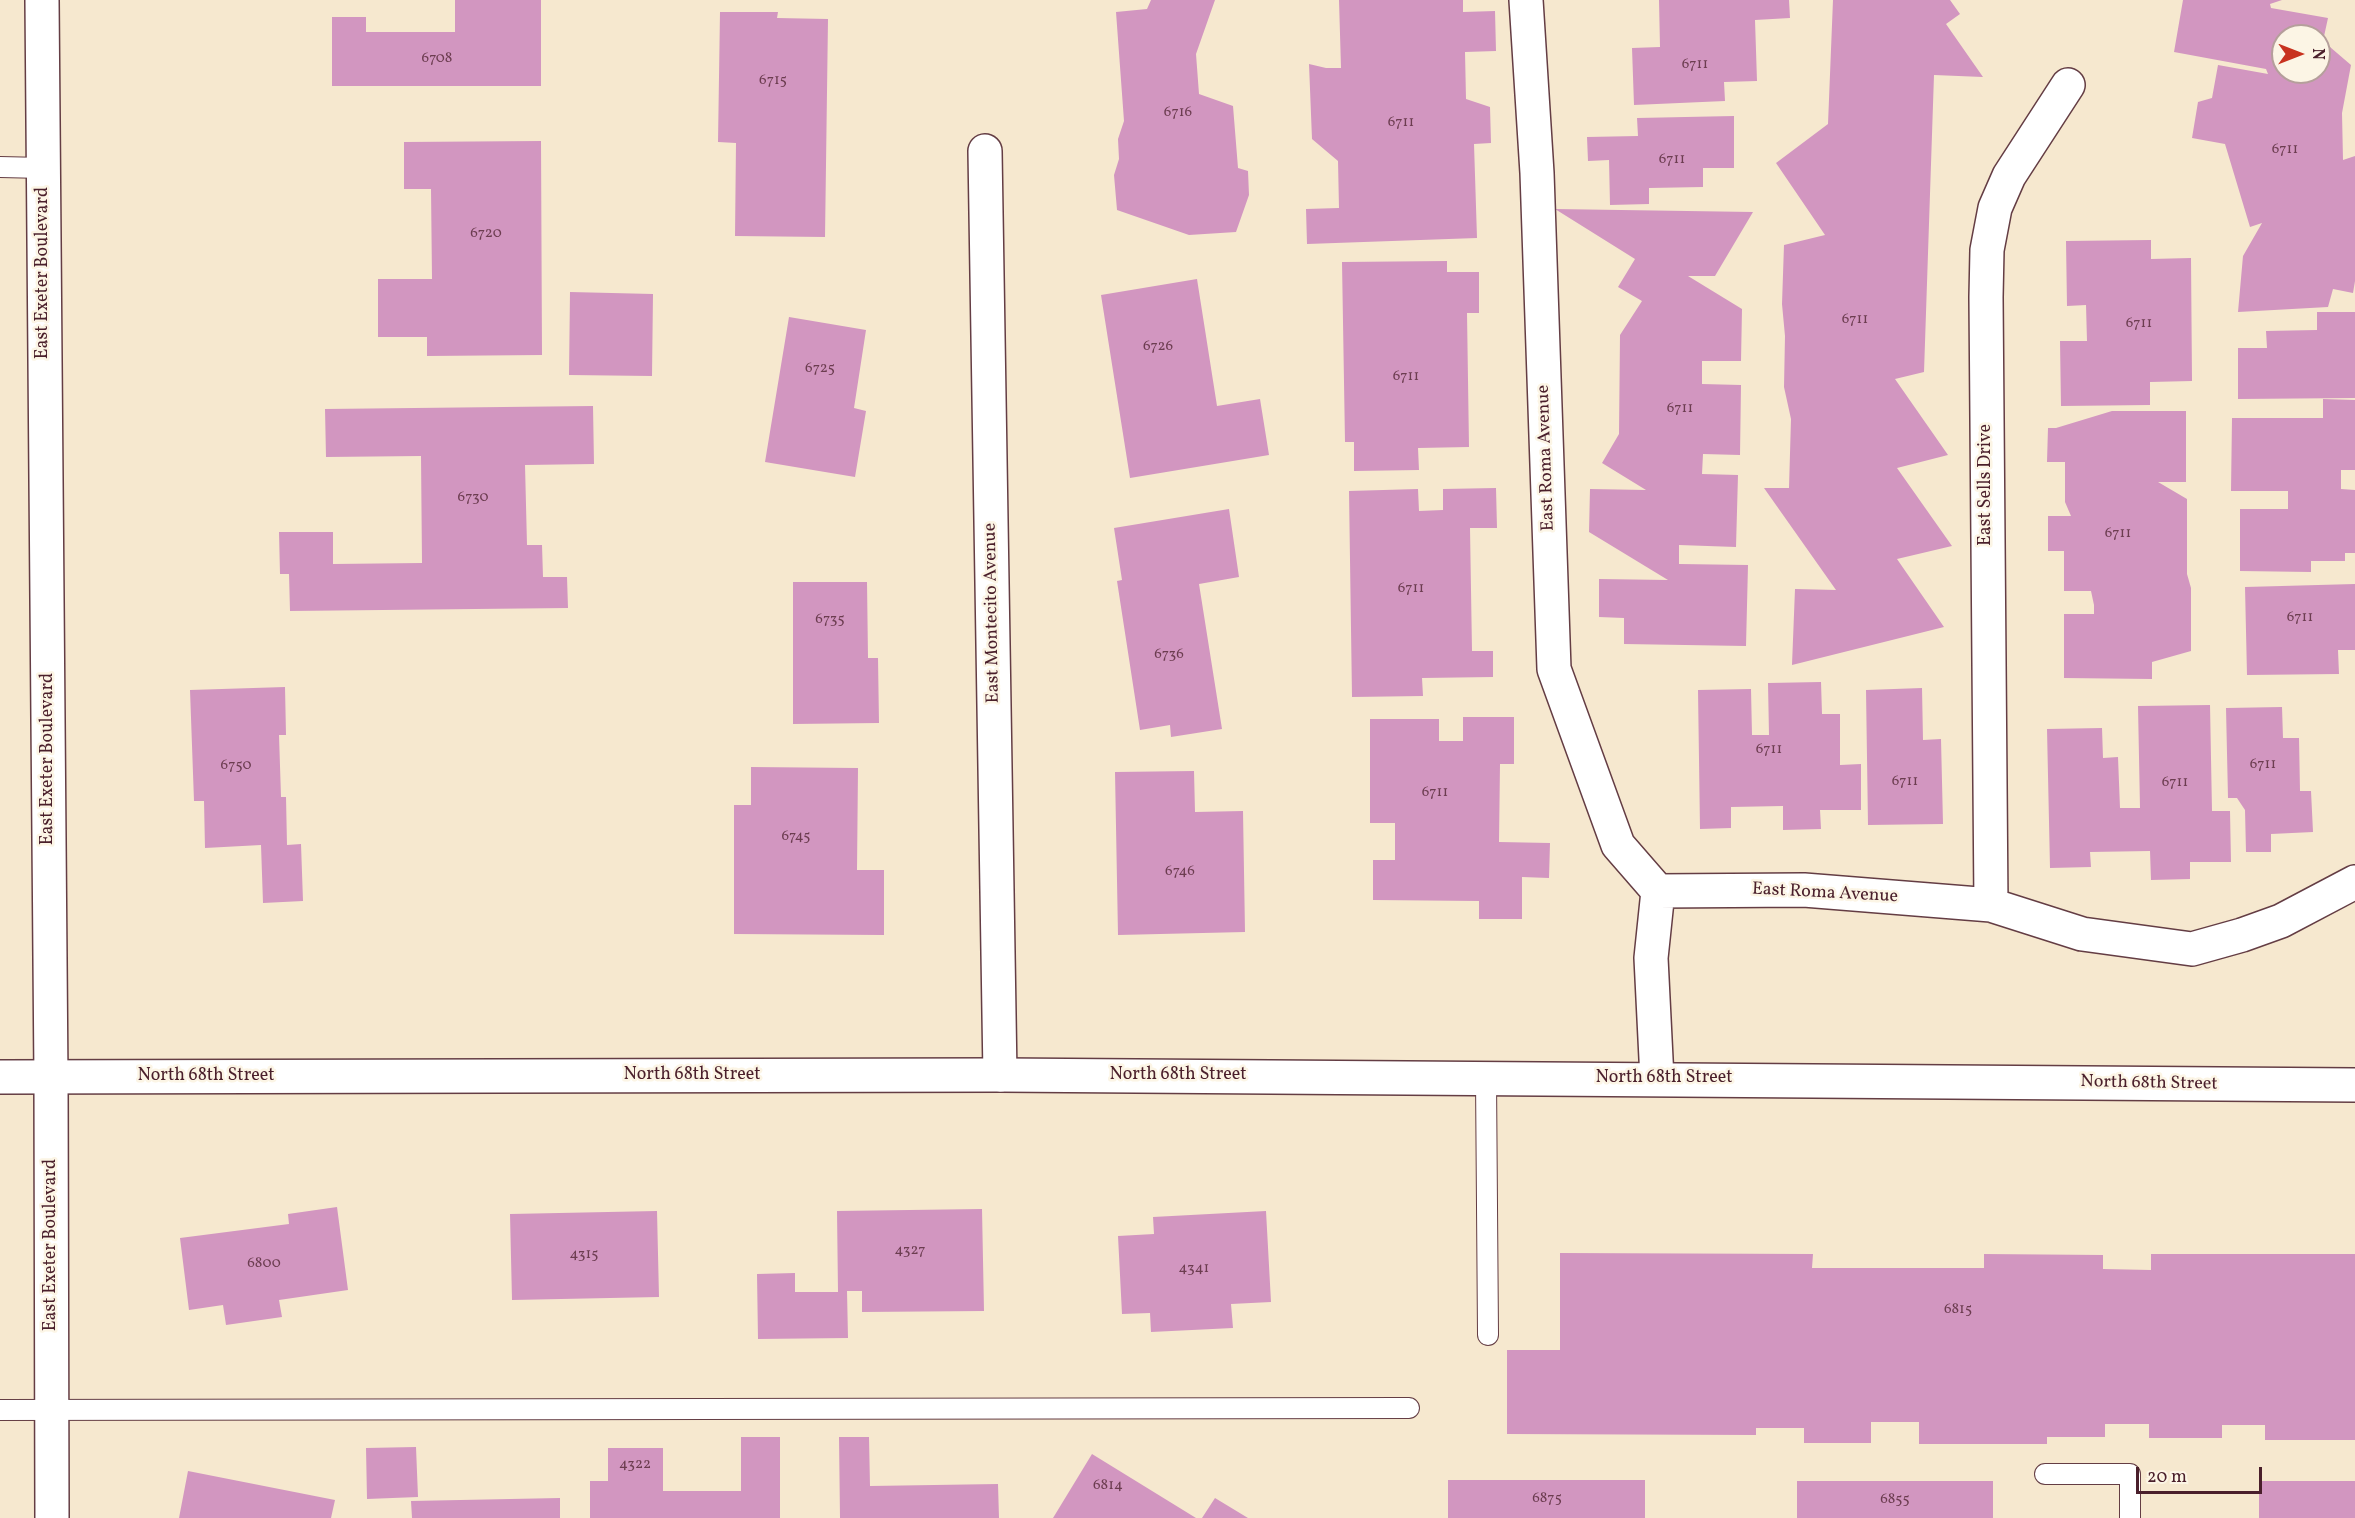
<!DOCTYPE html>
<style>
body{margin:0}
#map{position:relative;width:2355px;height:1518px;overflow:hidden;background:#f6e8cf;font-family:Vollkorn,serif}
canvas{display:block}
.north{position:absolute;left:2271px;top:24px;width:60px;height:60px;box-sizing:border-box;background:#fcf5e5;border:2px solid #b59f9b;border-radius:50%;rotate:90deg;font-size:16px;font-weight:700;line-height:24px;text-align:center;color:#4a1f2b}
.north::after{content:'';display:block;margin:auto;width:21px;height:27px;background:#c8321e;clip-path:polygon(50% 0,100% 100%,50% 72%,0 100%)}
.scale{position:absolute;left:2136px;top:1467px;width:126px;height:27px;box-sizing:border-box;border:3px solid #4a1f2b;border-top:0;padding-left:8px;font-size:18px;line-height:21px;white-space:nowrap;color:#4a1f2b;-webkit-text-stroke:4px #fcf5e5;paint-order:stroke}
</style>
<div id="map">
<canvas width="2355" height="1518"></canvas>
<div class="north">N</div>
<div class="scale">20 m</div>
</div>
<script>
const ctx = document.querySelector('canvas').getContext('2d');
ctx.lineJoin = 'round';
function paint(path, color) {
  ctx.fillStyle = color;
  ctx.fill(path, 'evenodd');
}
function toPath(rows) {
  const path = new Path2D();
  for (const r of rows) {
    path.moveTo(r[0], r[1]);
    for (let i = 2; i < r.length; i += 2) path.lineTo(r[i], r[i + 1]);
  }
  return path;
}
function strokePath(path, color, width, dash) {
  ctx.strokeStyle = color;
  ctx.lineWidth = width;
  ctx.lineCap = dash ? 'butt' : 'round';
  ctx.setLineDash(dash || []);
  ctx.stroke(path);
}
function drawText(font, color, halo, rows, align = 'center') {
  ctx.font = font + ' Vollkorn,serif';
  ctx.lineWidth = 5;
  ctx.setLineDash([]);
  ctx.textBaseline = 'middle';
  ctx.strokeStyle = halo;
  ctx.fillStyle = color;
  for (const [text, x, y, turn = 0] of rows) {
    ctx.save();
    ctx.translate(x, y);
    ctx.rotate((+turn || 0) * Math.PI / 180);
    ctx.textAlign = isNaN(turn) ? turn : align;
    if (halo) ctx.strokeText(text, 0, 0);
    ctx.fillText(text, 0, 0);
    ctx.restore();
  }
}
const building = toPath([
 [455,0,541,0,541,86,332,86,332,17,366,17,366,32,455,32],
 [1151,0,1215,0,1196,54,1199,94,1233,106,1238,168,1248,171,1249,195,1236,232,1189,235,1117,210,1114,175,1119,159,1118,139,1124,121,1116,12,1147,9],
 [1339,0,1463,0,1463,12,1495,11,1496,51,1465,52,1466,99,1490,107,1491,143,1474,144,1477,238,1307,244,1306,209,1339,208,1338,161,1312,139,1309,64,1326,68,1341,68],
 [1659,0,1789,0,1790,18,1755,20,1757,81,1724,82,1725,101,1634,105,1632,48,1660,47],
 [1833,0,1950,0,1960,14,1946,24,1983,77,1934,75,1924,372,1895,379,1948,455,1897,468,1952,546,1897,559,1944,627,1792,665,1795,589,1836,590,1764,488,1789,488,1791,419,1784,387,1785,336,1782,304,1784,245,1825,235,1776,163,1828,124],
 [2183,0,2282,0,2270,4,2271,8,2328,18,2323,41,2351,65,2342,113,2343,160,2355,156,2355,281,2353,293,2333,289,2328,307,2238,312,2243,256,2262,223,2250,227,2225,144,2192,138,2198,102,2212,98,2218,65,2268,74,2266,69,2174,52],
 [2283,36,2319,36,2319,72,2283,72],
 [720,12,778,12,777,18,828,19,825,237,735,236,736,143,718,142],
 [1734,116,1734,168,1703,168,1703,187,1649,188,1649,204,1610,205,1609,160,1588,161,1587,137,1638,136,1637,118],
 [541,141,542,355,427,356,427,337,378,337,378,279,432,279,431,189,404,189,404,142],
 [1555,209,1753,212,1715,276,1688,276,1742,309,1741,361,1702,361,1702,384,1741,385,1740,455,1703,454,1702,474,1738,475,1736,547,1679,545,1679,564,1748,565,1746,646,1624,644,1624,618,1599,617,1599,579,1668,580,1589,532,1590,489,1646,490,1602,463,1619,434,1620,335,1642,301,1618,287,1635,259],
 [2151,240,2151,259,2191,258,2192,381,2150,382,2150,405,2061,406,2060,341,2087,341,2086,305,2067,306,2066,241],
 [1447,261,1447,272,1479,272,1479,313,1467,313,1469,447,1418,448,1419,470,1354,471,1354,442,1345,442,1342,262],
 [1197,279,1217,406,1260,399,1269,455,1130,478,1101,295],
 [570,292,653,294,652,376,569,375],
 [2317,312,2355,312,2355,398,2238,399,2238,348,2267,348,2266,331,2317,330],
 [789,317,866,330,854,408,866,411,855,477,765,462],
 [2323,399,2355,400,2355,470,2341,470,2341,489,2355,490,2355,553,2345,553,2345,561,2311,561,2311,572,2240,571,2240,509,2288,509,2288,491,2231,491,2232,418,2323,418],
 [593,406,594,464,525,465,527,545,542,545,543,577,567,577,568,608,290,611,289,574,280,574,279,532,333,532,333,564,422,563,421,456,326,457,325,409],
 [2112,411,2186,411,2186,482,2158,482,2187,499,2187,574,2191,588,2191,651,2152,662,2152,679,2064,678,2064,614,2094,614,2094,605,2091,591,2064,591,2064,551,2048,551,2048,516,2071,516,2065,502,2065,462,2047,462,2048,428,2056,428],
 [1496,488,1497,528,1470,528,1472,651,1493,651,1493,677,1422,678,1423,696,1352,697,1349,491,1418,489,1419,511,1443,510,1443,489],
 [1229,509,1239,577,1199,584,1222,729,1171,737,1170,725,1140,730,1117,581,1122,580,1114,528],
 [793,582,867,582,868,658,878,658,879,723,793,724],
 [2355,584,2355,650,2338,650,2339,674,2247,675,2245,587],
 [1821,682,1822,714,1840,714,1840,765,1861,764,1861,810,1820,810,1821,829,1783,830,1783,806,1731,807,1731,828,1700,829,1698,690,1751,689,1752,735,1769,735,1768,683],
 [285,687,286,735,279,735,281,797,286,797,287,845,301,844,303,901,263,903,261,845,205,848,204,801,194,801,190,690],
 [1922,688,1923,740,1941,739,1943,824,1868,825,1866,690],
 [2210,705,2212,811,2230,811,2231,862,2190,862,2190,879,2151,880,2150,851,2090,852,2091,867,2050,868,2047,729,2102,728,2103,758,2118,757,2120,808,2140,808,2138,706],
 [2282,707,2283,738,2299,738,2300,791,2311,791,2313,832,2271,834,2271,852,2246,852,2245,810,2237,798,2228,798,2226,708],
 [1463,717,1514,717,1514,764,1500,764,1499,842,1550,843,1549,878,1522,877,1522,919,1479,919,1479,901,1373,900,1373,860,1395,860,1395,823,1370,823,1370,719,1439,719,1439,741,1463,741],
 [751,767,858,768,857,870,884,870,884,935,734,934,734,805,751,805],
 [1194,771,1195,812,1243,811,1245,932,1118,935,1115,772],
 [337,1207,348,1290,279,1300,282,1317,226,1325,223,1305,189,1310,180,1238,289,1224,288,1214],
 [982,1209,984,1311,862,1312,862,1291,847,1291,848,1338,758,1339,757,1274,795,1273,795,1292,838,1292,837,1211],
 [657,1211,659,1297,512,1300,510,1214],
 [1266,1211,1271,1302,1231,1304,1233,1328,1151,1332,1150,1313,1122,1314,1118,1236,1154,1234,1153,1217],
 [1560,1253,1813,1254,1812,1268,1984,1268,1984,1254,2103,1255,2103,1269,2151,1270,2151,1254,2355,1254,2355,1440,2265,1440,2265,1425,2222,1425,2222,1438,2149,1438,2149,1424,2105,1424,2105,1437,2047,1437,2047,1444,1919,1444,1919,1422,1871,1422,1871,1443,1804,1443,1804,1428,1756,1428,1756,1435,1507,1434,1507,1350,1560,1350],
 [741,1437,780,1437,780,1518,590,1518,590,1481,608,1481,608,1448,663,1448,663,1491,741,1491],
 [839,1437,869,1437,870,1486,998,1484,999,1518,840,1518],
 [416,1447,418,1497,367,1499,366,1448],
 [1092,1454,1196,1518,1053,1518],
 [188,1471,335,1500,331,1518,179,1518],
 [1448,1480,1645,1480,1645,1518,1448,1518],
 [1797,1481,1993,1481,1993,1518,1797,1518],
 [2259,1481,2355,1481,2355,1518,2259,1518],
 [560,1498,560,1518,412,1518,411,1501],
 [1215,1498,1248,1518,1202,1518]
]);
const service = toPath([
 [0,167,43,168],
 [1486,1078,1488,1335],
 [0,1410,1409,1408],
 [2045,1474,2130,1474,2130,1518]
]);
const minor = toPath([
 [42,0,51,1077,52,1518],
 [1526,0,1537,173,1554,669,1618,845,1658,891,1804,890,1991,905,2082,934,2192,949,2242,935,2281,921,2355,882],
 [985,151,1000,1075],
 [1991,905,1986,297,1987,250,1995,208,2009,176,2068,85],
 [1657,1079,1651,958,1658,891]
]);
const tertiary = toPath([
 [0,1077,1000,1075,2355,1085]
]);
const numberNames = [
 ["6708",437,59],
 ["6711",1695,65],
 ["6715",773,81],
 ["6716",1178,113],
 ["6711",1401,123],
 ["6711",2285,150],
 ["6711",1672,160],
 ["6720",486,234],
 ["6711",1855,320],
 ["6711",2139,324],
 ["6726",1158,347],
 ["6725",820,369],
 ["6711",1406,377],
 ["6711",1680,409],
 ["6730",473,498],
 ["6711",2118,534],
 ["6711",1411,589],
 ["6711",2300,618],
 ["6735",830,620],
 ["6736",1169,655],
 ["6711",1769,750],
 ["6711",2263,765],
 ["6750",236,766],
 ["6711",1905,782],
 ["6711",2175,783],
 ["6711",1435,793],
 ["6745",796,837],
 ["6746",1180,872],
 ["4327",910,1251],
 ["4315",584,1255],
 ["6800",264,1264],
 ["4341",1194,1269],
 ["6815",1958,1310],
 ["4322",635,1465],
 ["6814",1108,1486],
 ["6875",1547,1499],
 ["6855",1895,1500]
];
const streetNames = [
 ["East Exeter Boulevard",44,273,-90],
 ["East Roma Avenue",1547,458,-92],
 ["East Sells Drive",1987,485,-90],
 ["East Montecito Avenue",993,613,-91],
 ["East Exeter Boulevard",49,759,-90],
 ["East Roma Avenue",1825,894,3],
 ["North 68th Street",692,1076],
 ["North 68th Street",1178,1076],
 ["North 68th Street",206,1077],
 ["North 68th Street",1664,1079],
 ["North 68th Street",2149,1084,1],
 ["East Exeter Boulevard",52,1245,-90]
];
paint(building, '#d296c0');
strokePath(service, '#643d44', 22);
strokePath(minor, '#643d44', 36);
strokePath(tertiary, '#643d44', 36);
strokePath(service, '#fff', 20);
strokePath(minor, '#fff', 33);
strokePath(tertiary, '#fff', 33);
drawText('15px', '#6c3d50', null, numberNames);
drawText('18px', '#4a1f2b', '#fcf5e5', streetNames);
</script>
